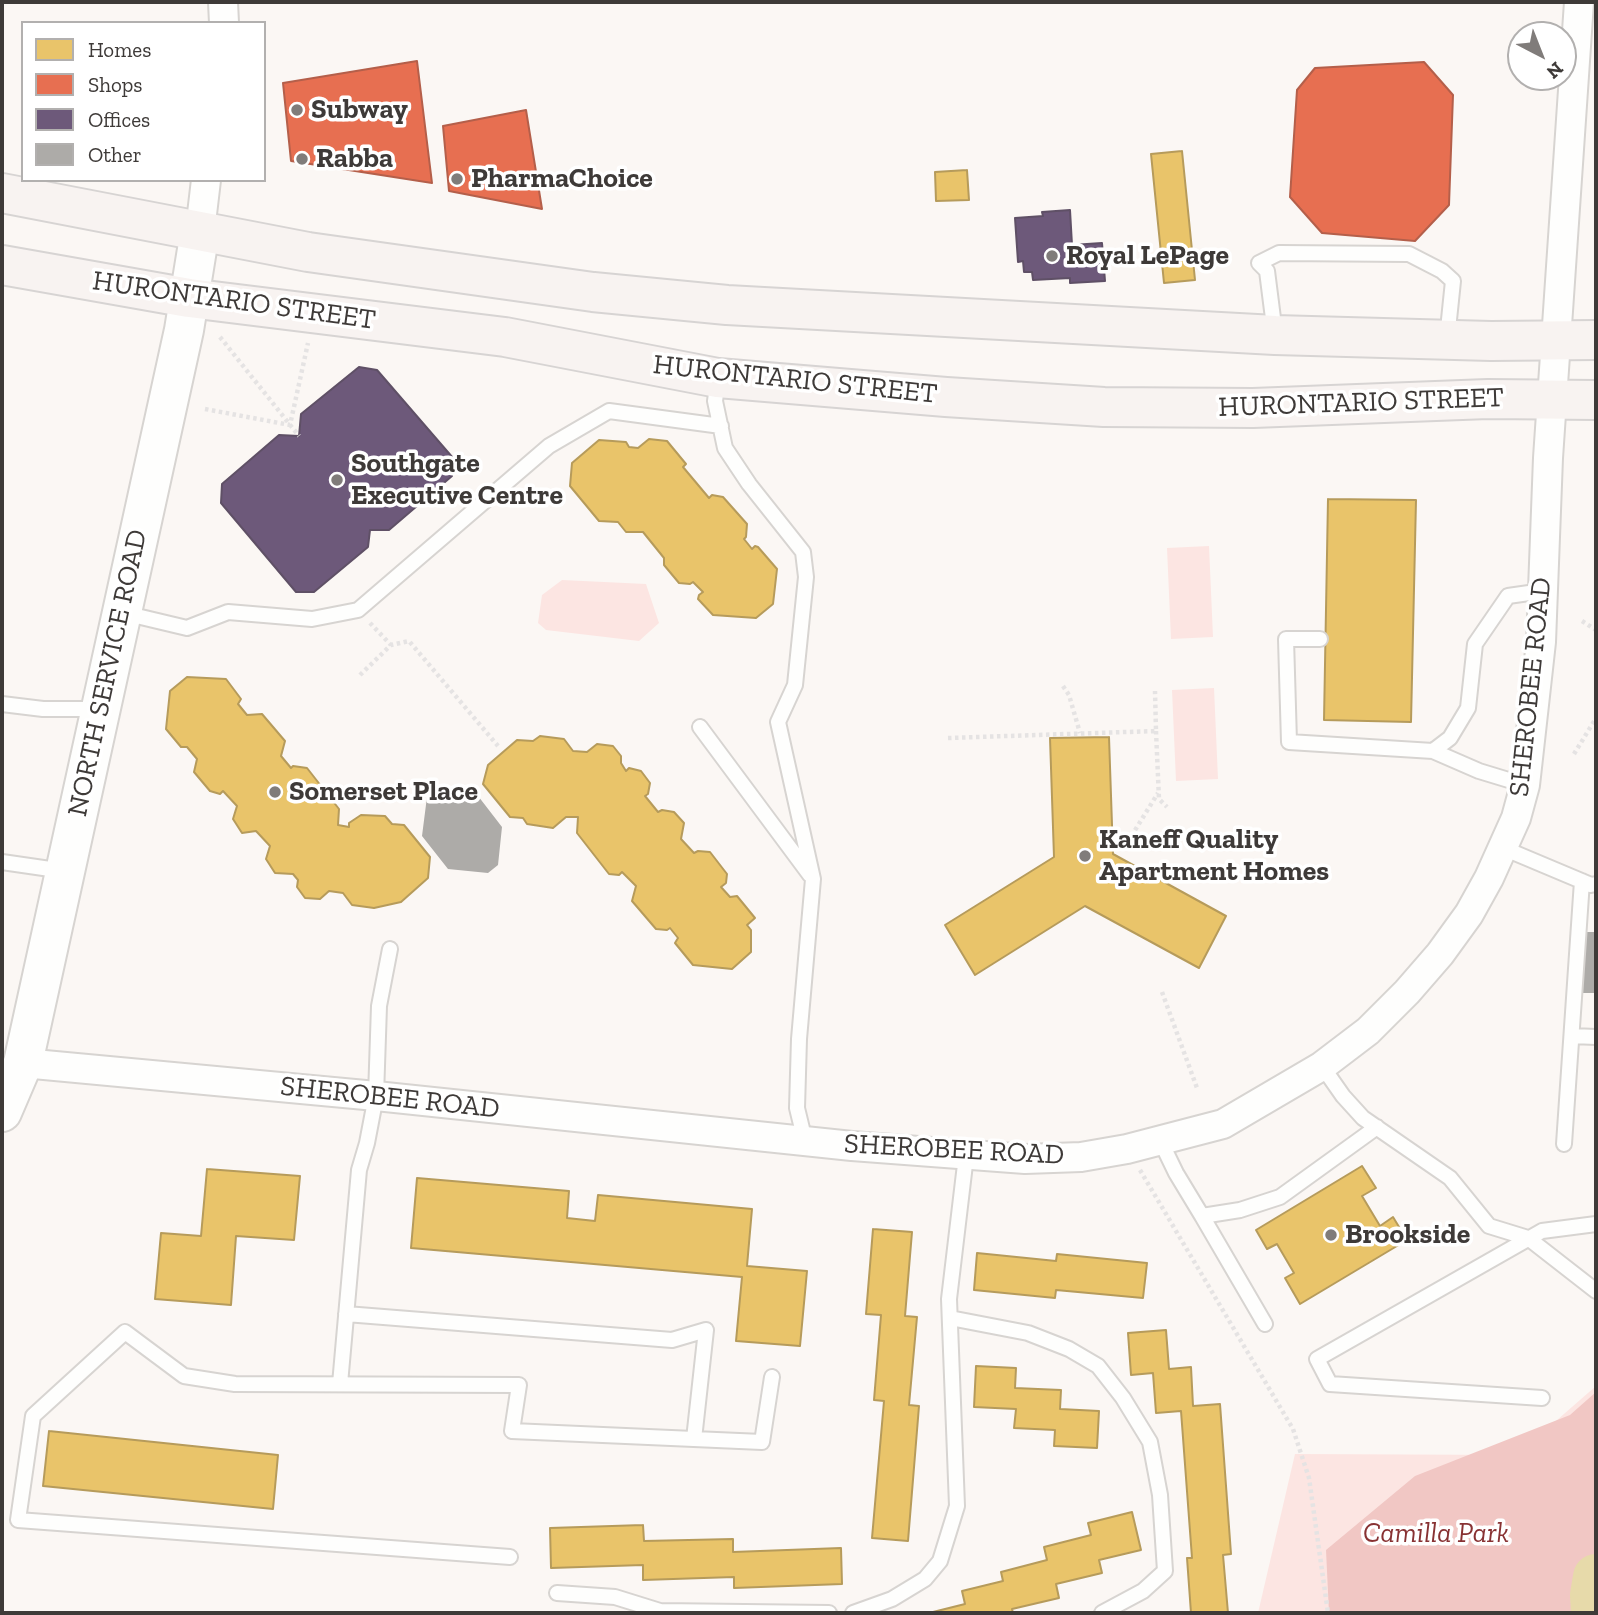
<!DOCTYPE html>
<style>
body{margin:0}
#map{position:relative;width:1598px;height:1615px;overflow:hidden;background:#fbf7f4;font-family:"Zilla Slab",serif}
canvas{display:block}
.frame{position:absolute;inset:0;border:4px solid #3e3a38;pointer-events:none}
.legend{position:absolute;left:21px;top:21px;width:245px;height:161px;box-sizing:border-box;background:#fff;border:2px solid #b2b0af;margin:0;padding:9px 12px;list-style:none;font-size:21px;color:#3e3a38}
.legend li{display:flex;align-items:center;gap:14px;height:35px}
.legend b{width:35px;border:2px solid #b2b0af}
.north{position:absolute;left:1507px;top:21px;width:70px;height:70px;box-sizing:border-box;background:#fff;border:2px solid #b2b0af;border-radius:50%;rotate:138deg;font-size:19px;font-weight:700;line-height:28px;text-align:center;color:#3e3a38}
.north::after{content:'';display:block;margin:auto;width:24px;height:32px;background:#807c7a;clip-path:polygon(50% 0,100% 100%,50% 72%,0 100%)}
</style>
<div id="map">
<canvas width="1598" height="1615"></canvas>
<div class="frame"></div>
<ul class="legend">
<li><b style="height:19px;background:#e9c46a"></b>Homes</li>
<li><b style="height:19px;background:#e76f51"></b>Shops</li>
<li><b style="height:19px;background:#6d597a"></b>Offices</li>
<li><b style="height:19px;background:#adaba8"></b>Other</li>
</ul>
<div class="north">N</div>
</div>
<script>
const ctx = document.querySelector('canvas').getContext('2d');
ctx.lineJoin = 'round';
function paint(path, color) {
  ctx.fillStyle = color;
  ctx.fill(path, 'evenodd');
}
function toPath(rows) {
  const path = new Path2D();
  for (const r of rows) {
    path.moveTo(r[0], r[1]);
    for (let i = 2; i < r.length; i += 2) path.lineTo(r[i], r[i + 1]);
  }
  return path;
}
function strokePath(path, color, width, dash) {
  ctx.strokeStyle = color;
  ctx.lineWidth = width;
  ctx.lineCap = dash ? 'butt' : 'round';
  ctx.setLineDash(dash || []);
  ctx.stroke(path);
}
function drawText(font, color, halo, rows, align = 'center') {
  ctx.font = font + ' "Zilla Slab",serif';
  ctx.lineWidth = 7;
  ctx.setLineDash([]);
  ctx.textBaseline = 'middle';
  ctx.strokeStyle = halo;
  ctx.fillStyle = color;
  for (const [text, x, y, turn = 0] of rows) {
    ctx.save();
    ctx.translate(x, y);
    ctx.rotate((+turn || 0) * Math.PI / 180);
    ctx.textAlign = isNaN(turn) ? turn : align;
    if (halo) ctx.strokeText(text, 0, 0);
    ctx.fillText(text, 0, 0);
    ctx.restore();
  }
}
const green = toPath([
 [1209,546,1213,637,1171,639,1167,548],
 [562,580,646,584,659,623,639,641,546,630,538,623,542,595],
 [1214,688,1218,779,1176,781,1172,690],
 [1596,1386,1596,1613,1258,1613,1295,1454,1517,1455]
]);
const forest = toPath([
 [1596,1392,1596,1613,1329,1613,1326,1550,1415,1476,1570,1415]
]);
const homes = toPath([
 [1182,151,1195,280,1164,283,1151,154,1182,151],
 [967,170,969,200,936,201,935,172,967,170],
 [649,439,667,441,686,464,683,467,709,498,712,495,723,497,747,524,746,537,744,539,752,549,755,546,758,547,777,569,773,604,756,618,713,615,698,599,699,595,703,592,693,582,690,584,679,583,664,565,664,558,643,532,626,532,618,522,599,521,570,486,572,463,599,440,626,442,629,447,638,448,649,439],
 [1328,499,1416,500,1411,722,1324,720,1328,499],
 [187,677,226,679,241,699,238,704,247,715,262,714,285,741,281,756,291,768,293,766,307,768,339,809,338,825,349,827,349,823,361,815,385,816,392,824,404,825,430,857,428,878,401,902,374,908,352,905,343,893,329,891,320,899,305,898,297,887,298,880,293,874,275,873,266,859,270,846,256,831,242,833,233,819,237,806,223,791,220,794,210,791,194,772,197,759,187,747,181,747,166,729,170,691,187,677],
 [540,736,564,739,573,751,587,752,597,744,613,746,621,756,621,763,626,771,629,768,641,771,650,783,648,794,645,796,658,812,662,810,674,812,684,823,681,839,694,853,698,851,710,852,727,874,726,883,721,887,730,897,737,896,755,918,747,925,751,930,751,952,732,969,693,965,675,943,678,938,670,928,667,930,656,929,632,901,636,886,622,872,619,875,609,874,577,833,578,817,566,817,553,828,527,824,523,818,510,817,483,784,488,765,517,740,533,741,540,736],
 [1109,737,1113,854,1226,916,1199,968,1085,906,975,975,945,925,1054,857,1050,738,1109,737],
 [1362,1166,1376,1188,1362,1196,1380,1226,1393,1217,1407,1240,1300,1304,1285,1278,1294,1273,1277,1244,1267,1249,1256,1230,1362,1166],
 [207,1169,300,1176,294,1240,236,1236,231,1305,155,1299,161,1233,201,1236,207,1169],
 [417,1178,569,1191,567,1218,595,1221,598,1195,752,1209,747,1266,807,1271,800,1346,736,1341,742,1277,411,1248,417,1178],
 [873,1229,912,1232,905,1316,917,1317,909,1405,919,1406,908,1541,872,1538,884,1401,874,1400,881,1315,866,1314,873,1229],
 [977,1253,1056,1261,1057,1254,1147,1263,1143,1298,1056,1290,1055,1298,974,1290,977,1253],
 [1166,1330,1169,1369,1191,1367,1193,1406,1220,1404,1231,1554,1223,1555,1228,1613,1191,1613,1187,1558,1192,1558,1181,1411,1156,1413,1153,1373,1131,1375,1128,1333,1166,1330],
 [976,1366,1016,1368,1015,1388,1061,1390,1060,1409,1099,1411,1097,1448,1054,1446,1055,1430,1014,1428,1016,1409,974,1407,976,1366],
 [49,1431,278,1455,273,1509,43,1486,49,1431],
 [1132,1512,1141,1550,1099,1560,1102,1573,1056,1584,1059,1598,1012,1609,1013,1613,929,1613,965,1604,962,1591,1003,1581,1001,1572,1047,1560,1044,1547,1091,1535,1088,1523,1132,1512],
 [643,1525,644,1541,733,1539,733,1552,841,1548,842,1584,734,1588,734,1577,643,1580,643,1565,551,1568,550,1528,643,1525]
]);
const shops = toPath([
 [417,61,432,183,291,161,283,83,417,61],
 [1424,62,1453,95,1449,205,1415,241,1322,233,1290,197,1297,90,1315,68,1424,62],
 [526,110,542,209,449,191,443,126,526,110]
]);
const offices = toPath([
 [1070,210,1072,245,1102,243,1105,281,1070,283,1070,278,1033,280,1032,272,1024,272,1023,261,1018,262,1015,218,1043,216,1042,212,1070,210],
 [359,367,377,370,453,458,452,476,389,530,370,530,368,547,314,592,296,592,221,503,222,484,279,435,299,436,301,414,359,367]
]);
const river = toPath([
 [1594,1613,1593,1595,1596,1577]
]);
const building = toPath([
 [428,789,475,792,502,827,498,865,488,873,448,869,422,836],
 [1583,932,1596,932,1596,993,1583,993]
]);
const path = toPath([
 [220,337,299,436],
 [205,409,290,425,308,343],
 [1582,621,1596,630],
 [370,623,391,645],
 [360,675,391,645,409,641,498,746],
 [1063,686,1069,695,1080,733],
 [1156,731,1159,799,1167,807],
 [948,738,1156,731,1155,691],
 [1574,754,1596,718],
 [1124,848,1158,793],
 [1162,992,1197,1088],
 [1140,1170,1293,1429,1309,1478,1328,1613]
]);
const lane = toPath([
 [1275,334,1267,271,1259,263,1279,253,1409,254,1442,271,1453,281,1447,339],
 [718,379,715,401,725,448,749,484,803,552,806,577,795,685,778,722,813,879,799,1039,797,1108,805,1141],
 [124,613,187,628,228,612,312,619,358,610,549,446,609,411,721,426],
 [1320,639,1286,639,1289,742,1433,751,1450,738,1468,708,1475,644,1508,596,1543,591],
 [2,704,43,709,98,709],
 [700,727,810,875],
 [1433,751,1479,771,1525,785],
 [1503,848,1591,885,1596,884],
 [2,862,64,871],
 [1572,1036,1596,1037],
 [1322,1066,1343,1096,1363,1118,1450,1178,1489,1226,1528,1238,1596,1291],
 [1161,1142,1176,1173,1202,1216,1240,1210,1280,1197,1377,1127],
 [1564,1144,1582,881],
 [1202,1216,1265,1324],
 [346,1314,672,1340,706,1330,694,1439],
 [950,1318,1028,1333,1069,1349,1098,1366,1123,1398,1150,1442,1160,1495,1165,1571,1143,1591,1102,1613],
 [340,1384,359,1170,367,1143,376,1096,379,1006,390,949],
 [1542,1398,1330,1384,1317,1359,1542,1231,1596,1224],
 [510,1557,18,1520,33,1416,125,1332,184,1376,235,1384,519,1385,512,1431,762,1442,772,1377],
 [557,1593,615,1597,660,1611,829,1613],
 [853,1613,892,1599,925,1579,940,1561,957,1506,949,1299,966,1156]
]);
const street = toPath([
 [223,2,224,23],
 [200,231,206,180],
 [23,1063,376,1096,852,1146,1025,1159,1081,1157,1127,1149,1223,1124,1322,1066,1368,1031,1407,992,1440,954,1469,914,1489,878,1516,818,1525,785,1541,642,1548,458,1579,2]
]);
const secondary = toPath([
 [2,1112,23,1063,184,330,200,231]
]);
const primary = toPath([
 [2,193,308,252,593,292,727,305,1275,335,1491,341,1596,340],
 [2,265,189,298,505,337,718,378,946,397,1104,407,1253,408,1488,399,1596,400]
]);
const markers = [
 [297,110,7,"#807c7a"],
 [302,159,7,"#807c7a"],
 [457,179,7,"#807c7a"],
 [1052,256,7,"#807c7a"],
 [337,480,7,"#807c7a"],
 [275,792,7,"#807c7a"],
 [1085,856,7,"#807c7a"],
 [1331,1235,7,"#807c7a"]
];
const poiNames = [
 ["Subway",311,110],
 ["Rabba",316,159],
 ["PharmaChoice",471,179],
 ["Royal LePage",1066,256],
 ["Southgate",351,464],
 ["Executive Centre",351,496],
 ["Somerset Place",289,792],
 ["Kaneff Quality",1099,840],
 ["Apartment Homes",1099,872],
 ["Brookside",1345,1235]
];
const streetNames = [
 ["HURONTARIO STREET",234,301,8],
 ["HURONTARIO STREET",795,380,6],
 ["HURONTARIO STREET",1361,403,-2],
 ["NORTH SERVICE ROAD",108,673,-78],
 ["SHEROBEE ROAD",1531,687,-84],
 ["SHEROBEE ROAD",390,1098,6],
 ["SHEROBEE ROAD",954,1150,3]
];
const parkNames = [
 ["Camilla Park",1436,1534]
];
paint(green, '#fce5e2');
paint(forest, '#f1c7c4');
paint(homes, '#e9c46a');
strokePath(homes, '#b69b5b', 2);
paint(shops, '#e76f51');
strokePath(shops, '#b45f4a', 2);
paint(offices, '#6d597a');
strokePath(offices, '#5f5066', 2);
strokePath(river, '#e7daaa', 46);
paint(building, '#adaba8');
strokePath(lane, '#d7d4d1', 18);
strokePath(street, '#d7d4d1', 32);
strokePath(secondary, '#d7d4d1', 42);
strokePath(primary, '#d7d4d3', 42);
strokePath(path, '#e5e3e3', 4.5, [3.5, 3.5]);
strokePath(lane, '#fefefd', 14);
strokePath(street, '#fefefd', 28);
strokePath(secondary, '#fefefd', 38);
strokePath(primary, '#f8f3f1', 38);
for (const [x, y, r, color] of markers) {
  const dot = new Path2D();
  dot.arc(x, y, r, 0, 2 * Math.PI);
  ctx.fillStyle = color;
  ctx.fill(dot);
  strokePath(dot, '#fff', 2.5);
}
drawText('bold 28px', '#3e3a38', '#fff', poiNames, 'left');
drawText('28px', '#3e3a38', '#fff', streetNames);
drawText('italic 28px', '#883233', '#fff', parkNames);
</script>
